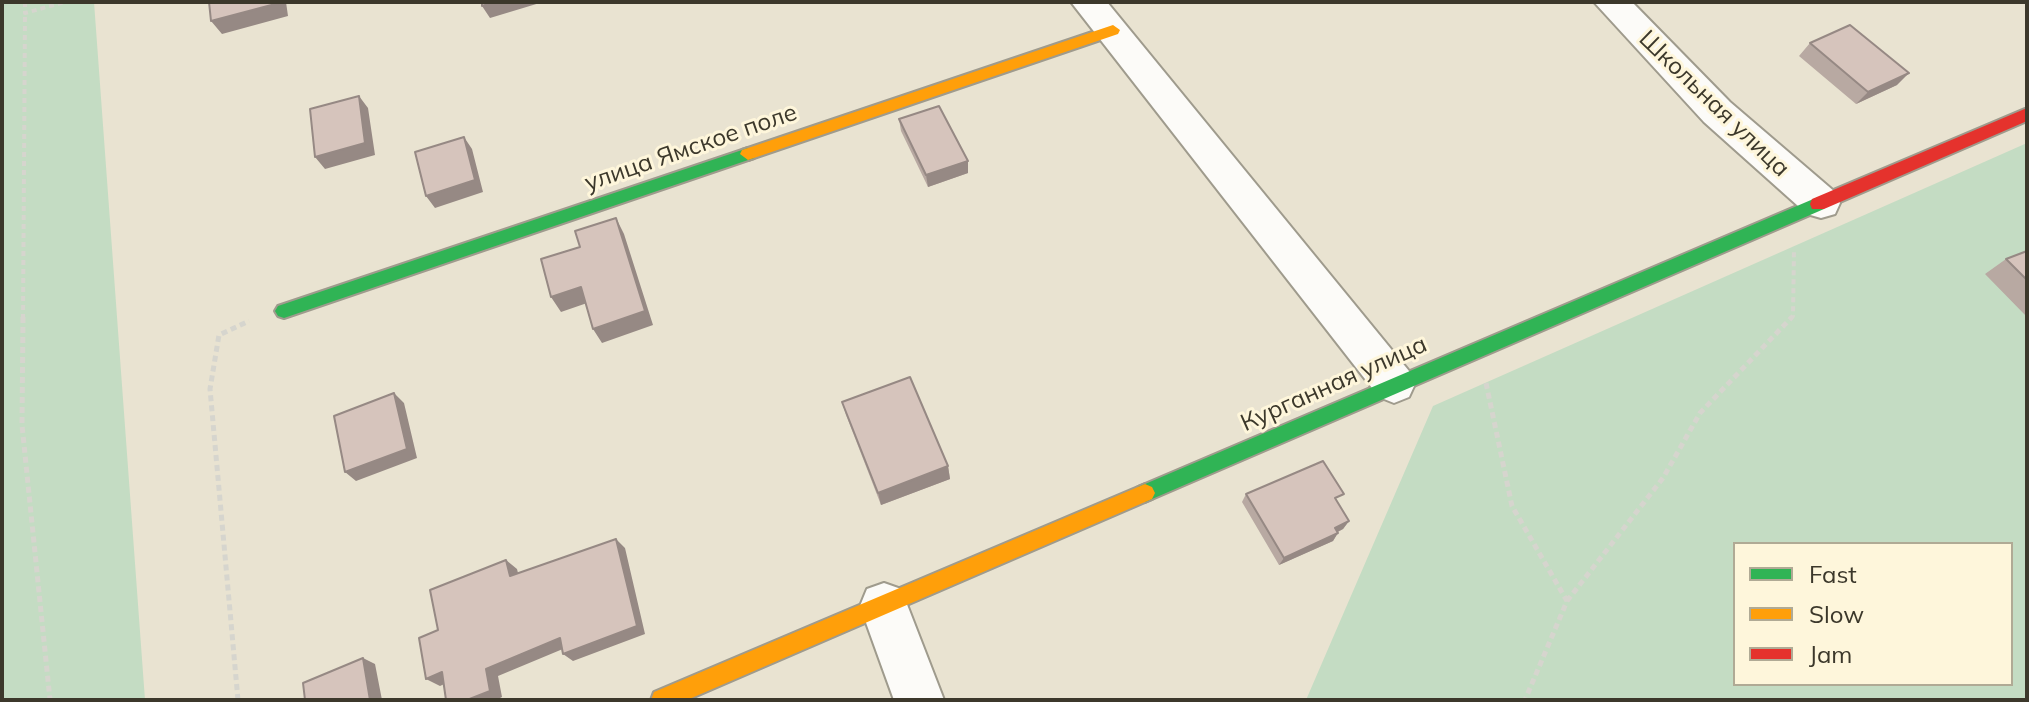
<!DOCTYPE html>
<meta charset="utf-8">
<style>
body{margin:0}
#map{position:relative;width:2029px;height:702px;overflow:hidden;background:#e9e3d1;font-family:Mulish,sans-serif}
canvas{display:block}
.frame{position:absolute;inset:0;border:4px solid #3c382b;pointer-events:none}
.legend{position:absolute;left:1733px;top:542px;width:280px;height:144px;box-sizing:border-box;background:#fef6db;border:2px solid #b0aa95;margin:0;padding:10px 14px;list-style:none;font-size:24px;color:#3c382b}
.legend li{display:flex;align-items:center;gap:16px;height:40px}
.legend b{width:40px;border:2px solid #b0aa95}
</style>
<div id="map">
<canvas width="2029" height="702"></canvas>
<div class="frame"></div>
<ul class="legend">
<li><b style="height:10px;background:#30b455"></b>Fast</li>
<li><b style="height:10px;background:#ff9f0a"></b>Slow</li>
<li><b style="height:10px;background:#e5322d"></b>Jam</li>
</ul>
</div>
<script>
const ctx = document.querySelector('canvas').getContext('2d');
ctx.lineJoin = 'round';
function paint(path, color) {
  ctx.fillStyle = color;
  ctx.fill(path, 'evenodd');
}
function toPath(rows) {
  const path = new Path2D();
  for (const r of rows) {
    path.moveTo(r[0], r[1]);
    for (let i = 2; i < r.length; i += 2) path.lineTo(r[i], r[i + 1]);
  }
  return path;
}
function strokePath(path, color, width, dash) {
  ctx.strokeStyle = color;
  ctx.lineWidth = width;
  ctx.lineCap = dash ? 'butt' : 'round';
  ctx.setLineDash(dash || []);
  ctx.stroke(path);
}
function drawText(font, color, halo, rows, align = 'center') {
  ctx.font = font + ' Mulish,sans-serif';
  ctx.lineWidth = 6;
  ctx.setLineDash([]);
  ctx.textBaseline = 'middle';
  ctx.strokeStyle = halo;
  ctx.fillStyle = color;
  for (const [text, x, y, turn = 0] of rows) {
    ctx.save();
    ctx.translate(x, y);
    ctx.rotate((+turn || 0) * Math.PI / 180);
    ctx.textAlign = isNaN(turn) ? turn : align;
    if (halo) ctx.strokeText(text, 0, 0);
    ctx.fillText(text, 0, 0);
    ctx.restore();
  }
}
const green = toPath([
 [2,2,94,2,145,700,2,700],
 [2027,143,2027,700,1306,700,1433,406],
 [1735,544,2011,544,2011,684,1735,684]
]);
const pathFar1 = toPath([
 [25,2,25,13,65,2],
 [23,319,25,13],
 [1790,319,1793,316,1794,250]
]);
const path = toPath([
 [23,317,22,425,50,700],
 [1486,383,1512,506,1567,601,1525,700],
 [1567,601,1663,478,1700,413,1792,317],
 [238,700,210,389,219,335,249,321]
]);
const street = toPath([
 [1071,2,1107,2,1409,371,1415,384,1409,397,1394,403,1379,397,1071,2],
 [1594,2,1632,2,1730,102,1835,192,1840,203,1835,214,1821,218,1807,214,1704,122,1594,2],
 [884,583,901,589,944,700,894,700,860,606,867,589,884,583]
]);
const fast = toPath([
 [748,148,754,150,756,154,754,158,284,318,278,316,275,311,278,306,284,304,748,148],
 [1818,197,1824,199,1826,204,1824,209,1152,499,1145,502,1138,499,1135,493,1138,487,1818,197]
]);
const slow = toPath([
 [1113,25,1120,30,1118,34,748,160,740,154,742,150,1113,25],
 [1145,484,1152,487,1155,493,1152,499,687,700,651,700,654,692,1145,484]
]);
const jam = toPath([
 [2027,108,2027,121,1824,209,1812,209,1810,204,1812,199,2027,108]
]);
const wall = toPath([
 [1810,43,1897,85,1856,104,1799,56],
 [899,119,968,161,968,173,928,187,901,131],
 [2027,251,2027,317,1985,274,2006,259],
 [842,402,948,466,950,479,881,505,846,415],
 [1246,494,1338,503,1349,521,1343,529,1338,532,1333,541,1279,565,1242,502]
]);
const shadedWall = toPath([
 [279,2,286,2,288,16,222,34,211,21],
 [494,2,543,2,490,18,482,6],
 [1909,73,1897,85,1856,104,1868,92],
 [359,96,368,108,375,155,325,169,315,157],
 [464,137,472,149,483,192,435,208,426,196],
 [968,161,968,173,928,187,926,175],
 [616,218,624,234,653,325,602,343,593,329],
 [581,287,590,302,561,312,551,297],
 [394,393,404,403,417,458,356,481,345,472],
 [948,466,950,479,881,505,878,493],
 [1349,521,1343,529,1329,536,1335,528],
 [1338,533,1333,541,1279,565,1284,558],
 [616,539,625,548,645,634,573,661,563,654],
 [506,560,517,569,521,585,510,576],
 [560,638,570,646,498,676,502,697,496,700,467,700,486,669],
 [363,658,375,664,382,700,370,700],
 [442,672,455,679,440,686,426,679]
]);
const building = toPath([
 [209,2,279,2,279,3,211,21,209,2],
 [482,2,494,2,482,6,482,2],
 [1850,25,1909,73,1868,92,1810,43,1850,25],
 [359,96,365,143,315,157,310,109,359,96],
 [939,106,968,161,926,175,899,119,939,106],
 [464,137,475,180,426,196,415,152,464,137],
 [616,218,645,311,593,329,581,287,551,297,541,259,580,247,575,231,616,218],
 [2027,251,2027,280,2006,259,2027,251],
 [910,377,948,466,878,493,842,402,910,377],
 [394,393,407,449,345,472,334,416,394,393],
 [1323,461,1344,494,1335,498,1349,521,1335,528,1338,533,1284,558,1246,494,1323,461],
 [616,539,637,626,563,654,560,638,486,669,490,691,467,700,446,700,442,672,426,679,419,638,438,630,430,590,506,560,510,576,616,539],
 [363,658,370,700,305,700,303,683,363,658]
]);
const streetNames = [
 ["Школьная улица",1714,104,44],
 ["улица Ямское поле",691,148,-19],
 ["Курганная улица",1334,384,-24]
];
paint(green, '#c4dcc3');
strokePath(street, '#9f9b8d', 4);
strokePath(fast, '#9f9b8d', 4);
strokePath(slow, '#9f9b8d', 4);
strokePath(jam, '#9f9b8d', 4);
strokePath(pathFar1, '#d6d5ce', 4, [5, 4]);
strokePath(path, '#d6d5ce', 5, [6, 4]);
paint(street, '#fcfbf8');
paint(fast, '#30b455');
paint(slow, '#ff9f0a');
paint(jam, '#e5322d');
paint(wall, '#b8a9a2');
paint(shadedWall, '#968984');
paint(building, '#d6c4bc');
strokePath(building, '#968984', 2);
drawText('24px', '#3c382b', '#fef6db', streetNames);
</script>
